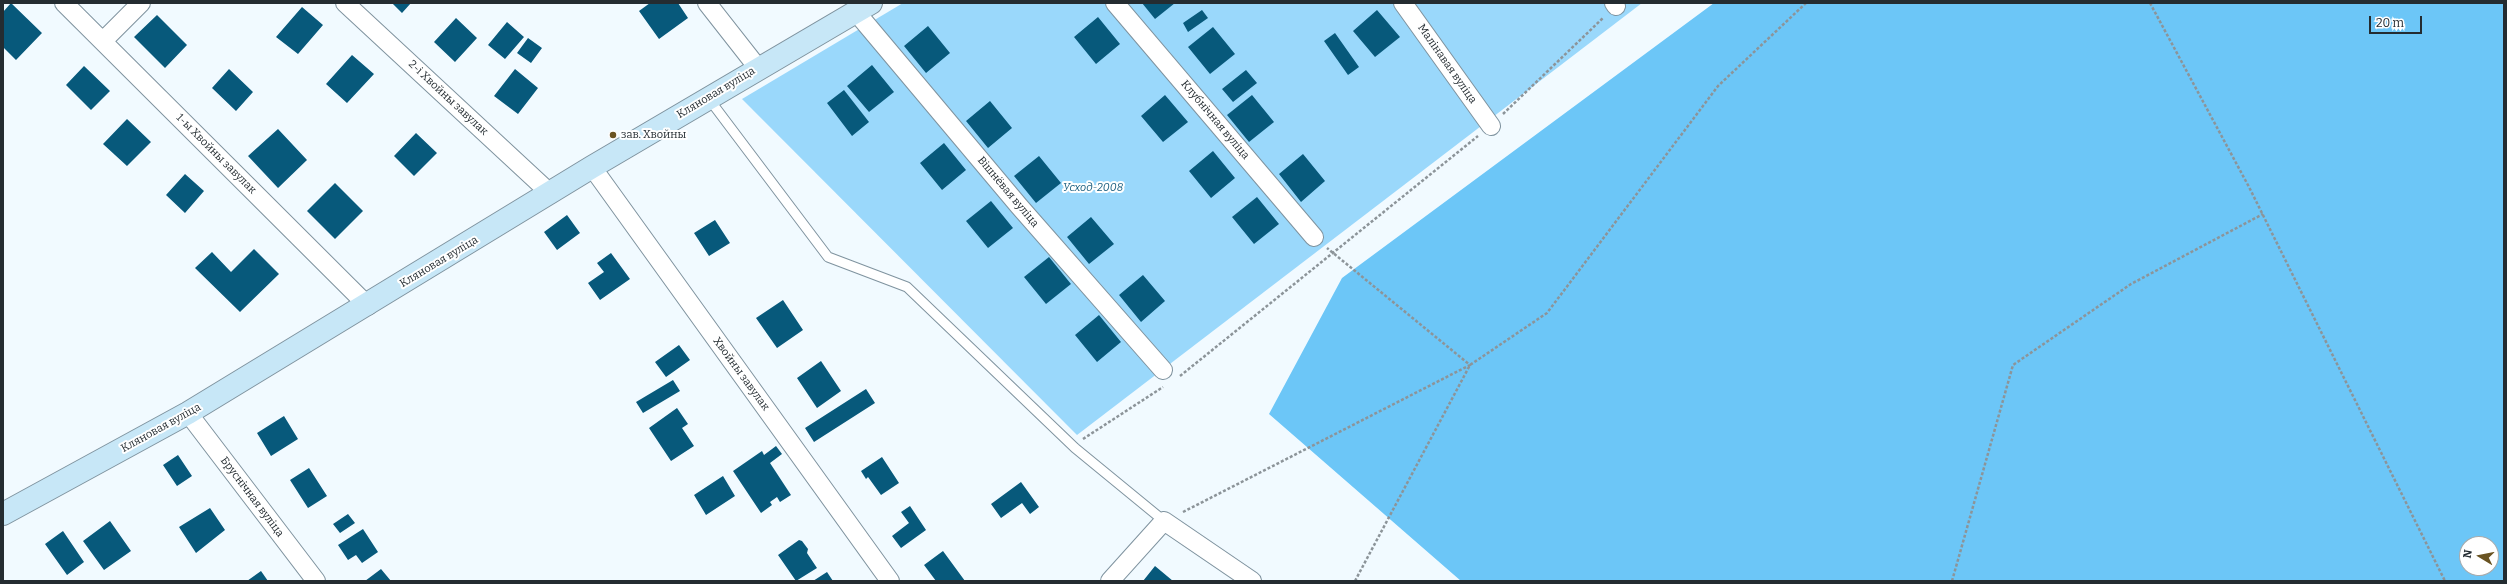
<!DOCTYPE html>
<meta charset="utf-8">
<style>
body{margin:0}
#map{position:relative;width:2507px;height:584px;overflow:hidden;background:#f1faff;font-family:Bitter,serif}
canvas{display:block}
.frame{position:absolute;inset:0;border:4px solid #242c31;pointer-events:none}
.north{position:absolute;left:2459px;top:536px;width:40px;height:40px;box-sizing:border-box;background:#fff;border:1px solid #a7abad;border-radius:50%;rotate:280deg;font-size:11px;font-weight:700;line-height:16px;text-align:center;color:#242c31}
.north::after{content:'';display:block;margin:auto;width:14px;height:18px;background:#695322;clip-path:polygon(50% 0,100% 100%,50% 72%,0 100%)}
.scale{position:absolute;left:2369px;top:16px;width:53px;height:18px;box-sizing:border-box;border:2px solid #242c31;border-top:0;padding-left:5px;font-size:12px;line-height:14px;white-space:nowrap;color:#242c31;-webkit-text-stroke:3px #fff;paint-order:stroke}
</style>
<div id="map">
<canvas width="2507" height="584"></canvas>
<div class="frame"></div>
<div class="north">N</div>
<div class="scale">20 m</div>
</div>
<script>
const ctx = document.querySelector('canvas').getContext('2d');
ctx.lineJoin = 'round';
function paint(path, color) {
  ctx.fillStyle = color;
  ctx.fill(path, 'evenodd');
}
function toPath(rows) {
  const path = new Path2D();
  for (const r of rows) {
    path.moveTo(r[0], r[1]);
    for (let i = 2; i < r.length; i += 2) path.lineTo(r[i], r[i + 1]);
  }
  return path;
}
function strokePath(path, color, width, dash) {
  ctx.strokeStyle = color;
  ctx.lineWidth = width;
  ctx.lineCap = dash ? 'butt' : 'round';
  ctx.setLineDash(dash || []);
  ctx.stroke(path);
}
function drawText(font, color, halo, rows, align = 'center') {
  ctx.font = font + ' Bitter,serif';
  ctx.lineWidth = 4;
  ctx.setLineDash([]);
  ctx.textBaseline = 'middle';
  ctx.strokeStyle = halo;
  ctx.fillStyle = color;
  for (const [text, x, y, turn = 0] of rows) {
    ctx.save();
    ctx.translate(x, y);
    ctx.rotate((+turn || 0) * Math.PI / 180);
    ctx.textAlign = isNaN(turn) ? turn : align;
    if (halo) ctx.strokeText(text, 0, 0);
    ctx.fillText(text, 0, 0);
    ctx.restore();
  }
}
const green = toPath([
 [903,3,1642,3,1077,435,742,99]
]);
const forest = toPath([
 [1714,3,2504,3,2504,581,1461,581,1269,414,1342,278],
 [2467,544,2491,544,2491,568,2467,568]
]);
const building = toPath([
 [11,3,42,33,16,60,3,47,3,12],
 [392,3,411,3,402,13],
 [650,3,678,3,688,18,659,39,639,11],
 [1142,3,1175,3,1155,19],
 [302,7,323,25,298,54,276,37],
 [1202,10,1208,18,1188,32,1183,23],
 [1377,10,1400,37,1375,57,1353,31],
 [157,15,187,45,165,68,134,37],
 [1098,17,1120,44,1096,64,1074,37],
 [456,18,477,38,455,62,434,42],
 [507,22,524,37,505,59,488,45],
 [928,26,950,53,926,73,904,46],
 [1213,27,1235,54,1210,74,1188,47],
 [1335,33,1359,67,1348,75,1324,41],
 [528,38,542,48,531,63,517,53],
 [352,55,374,74,347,103,326,84],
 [872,65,894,92,869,112,847,86],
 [84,66,110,91,91,110,66,85],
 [229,69,253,92,236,111,212,88],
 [515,69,538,88,518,114,494,96],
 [1246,70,1257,83,1233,102,1222,89],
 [844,90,869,122,852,136,827,103],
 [1165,95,1188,122,1163,142,1141,116],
 [1252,95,1274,122,1249,142,1227,115],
 [990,101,1012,128,988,148,966,121],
 [127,119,151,142,127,166,103,144],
 [278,129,307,160,278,188,248,156],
 [416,133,437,153,414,176,394,156],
 [944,143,966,170,942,190,920,163],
 [1213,151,1235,178,1211,198,1189,171],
 [1303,154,1325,181,1301,202,1279,174],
 [1039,156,1061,183,1036,203,1014,176],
 [185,174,204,191,185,213,166,195],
 [335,183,363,211,335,239,307,211],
 [1257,197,1279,224,1254,244,1232,217],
 [991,201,1013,228,988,248,966,221],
 [567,215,580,233,557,250,544,232],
 [1091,217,1114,244,1089,264,1067,237],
 [715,220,730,243,709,256,694,233],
 [254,249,279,274,240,312,195,268,212,252,231,272],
 [611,253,630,279,600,300,588,283,604,272,597,263],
 [1049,257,1071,284,1046,304,1024,277],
 [1143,275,1165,301,1141,322,1119,295],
 [783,300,803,330,777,348,756,318],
 [1099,315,1121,342,1097,362,1075,335],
 [679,345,690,360,666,377,655,362],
 [821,361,841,391,817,408,797,378],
 [673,380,680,391,643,413,636,402],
 [866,389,875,403,814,442,805,428],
 [677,408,688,424,682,428,694,446,671,461,649,428],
 [284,416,298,439,271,456,257,433],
 [776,446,782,454,770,463,791,495,780,502,777,497,770,502,772,505,761,513,733,471,762,451,764,455],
 [178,455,192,476,177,486,163,465],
 [882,457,899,483,881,495,868,477,866,479,861,471],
 [309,468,327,496,308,508,290,480],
 [723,476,735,496,706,515,694,495],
 [1021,482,1039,507,1030,514,1022,503,1001,518,991,504],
 [910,506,926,530,901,548,892,536,909,523,901,512],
 [210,508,225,530,196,553,179,527],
 [348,514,355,523,340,533,333,524],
 [110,521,131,551,104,570,83,541],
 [363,529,378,552,362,563,356,555,348,560,338,545],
 [63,531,84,562,67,575,45,544],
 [799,540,802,541,808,549,807,553,817,568,796,581,778,555],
 [943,551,965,581,936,581,924,565],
 [1155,566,1173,581,1143,581],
 [381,569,391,581,365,581],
 [261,571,268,581,247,581],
 [827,572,833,581,813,581]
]);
const path = toPath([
 [2150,3,2249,187,2445,581],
 [1503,114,1603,18],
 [1180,376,1478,136],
 [1083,439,1163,387],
 [1183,512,1470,365,1327,248],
 [1355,581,1470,365,1547,313,1718,86,1806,3],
 [1952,581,2013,365,2131,284,2263,214]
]);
const lane = toPath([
 [709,99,828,257,907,287,1075,448,1164,521]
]);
const street = toPath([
 [64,3,368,306],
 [345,3,551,194],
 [707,3,758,68],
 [1115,3,1314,237],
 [1403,3,1491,126],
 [1614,3,1616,6],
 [856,12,1019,206,1163,370],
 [103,41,141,3],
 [592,167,890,581],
 [188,413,316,581],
 [1110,581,1164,521,1252,581]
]);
const secondary = toPath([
 [3,514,188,413,592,167,871,3]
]);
const markers = [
 [613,135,4,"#695322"]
];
const streetNames = [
 ["Малінавая вуліца",1447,64,55],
 ["Кляновая вуліца",716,93,-31],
 ["2-і Хвойны завулак",448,98,43],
 ["Клубнічная вуліца",1215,120,50],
 ["1-ы Хвойны завулак",216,154,45],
 ["Вішнёвая вуліца",1008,192,50],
 ["Кляновая вуліца",439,262,-31],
 ["Хвойны завулак",741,374,54],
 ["Кляновая вуліца",161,428,-29],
 ["Бруснічная вуліца",252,497,53]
];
const poiNames = [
 ["зав. Хвойны",621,135]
];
const parkNames = [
 ["Усход-2008",1093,188]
];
paint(green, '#9ad8fb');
paint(forest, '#6cc6f7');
paint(building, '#07597b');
strokePath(lane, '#7f939f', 11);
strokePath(street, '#7f939f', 20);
strokePath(secondary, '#7f939f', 24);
strokePath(path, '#8c9499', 2.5, [3, 2]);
strokePath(lane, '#fff', 9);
strokePath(street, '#fff', 18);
strokePath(secondary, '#c7e7f7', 22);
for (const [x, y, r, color] of markers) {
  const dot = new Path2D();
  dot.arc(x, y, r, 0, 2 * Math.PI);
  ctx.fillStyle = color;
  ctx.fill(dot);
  strokePath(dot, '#fff', 1.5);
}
drawText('11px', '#242c31', '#fff', streetNames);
drawText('11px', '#242c31', '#fff', poiNames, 'left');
drawText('italic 11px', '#1a5e7f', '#fff', parkNames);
</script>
